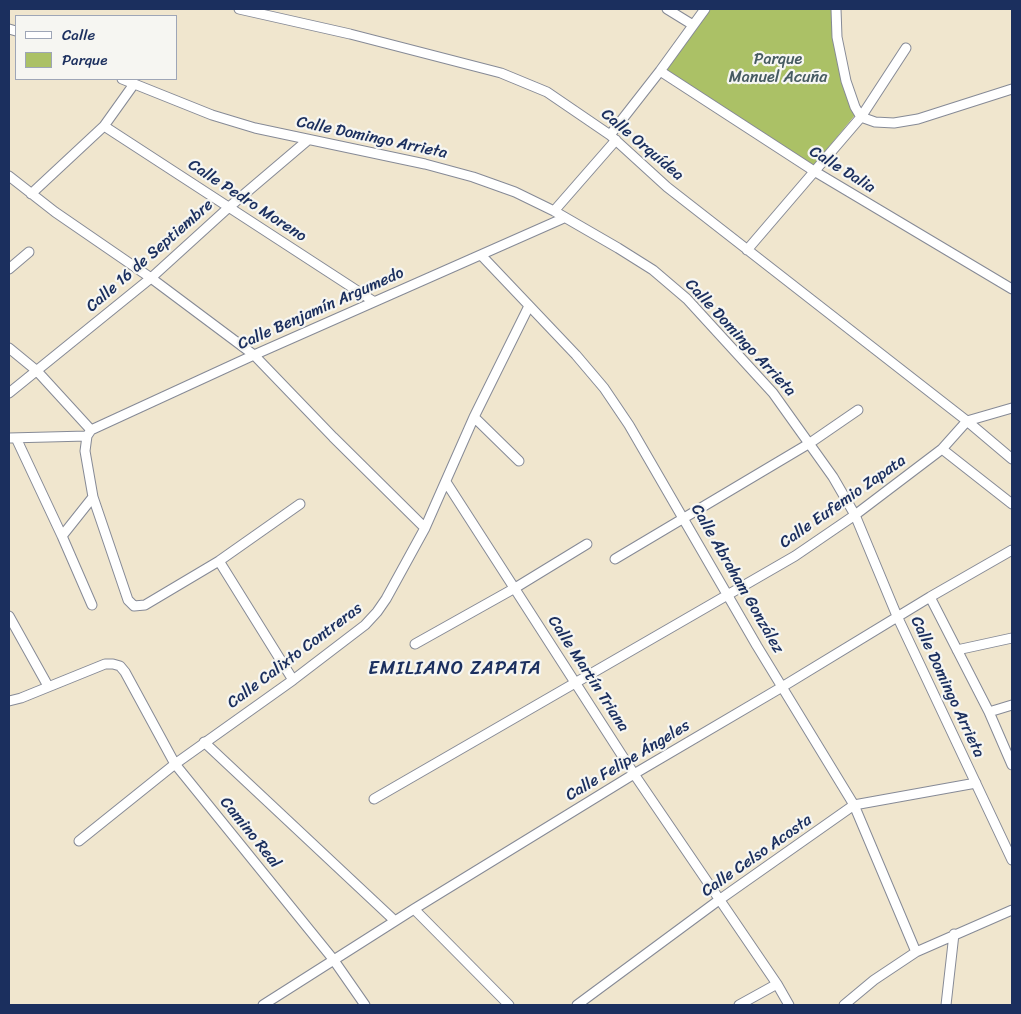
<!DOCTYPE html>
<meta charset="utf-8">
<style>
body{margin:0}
#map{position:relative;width:1021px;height:1014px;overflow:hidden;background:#f0e6ce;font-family:Sriracha,sans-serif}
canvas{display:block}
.frame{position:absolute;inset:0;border:10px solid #1b2f5e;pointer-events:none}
.legend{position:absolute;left:15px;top:15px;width:162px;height:65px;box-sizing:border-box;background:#f6f6f2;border:1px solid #9ea6b7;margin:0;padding:6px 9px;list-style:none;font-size:15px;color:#1b2f5e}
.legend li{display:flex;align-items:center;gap:10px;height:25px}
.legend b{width:25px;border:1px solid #9ea6b7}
</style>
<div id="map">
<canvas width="1021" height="1014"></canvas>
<div class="frame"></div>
<ul class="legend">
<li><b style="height:6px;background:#fff"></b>Calle</li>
<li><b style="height:14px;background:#abc166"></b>Parque</li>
</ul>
</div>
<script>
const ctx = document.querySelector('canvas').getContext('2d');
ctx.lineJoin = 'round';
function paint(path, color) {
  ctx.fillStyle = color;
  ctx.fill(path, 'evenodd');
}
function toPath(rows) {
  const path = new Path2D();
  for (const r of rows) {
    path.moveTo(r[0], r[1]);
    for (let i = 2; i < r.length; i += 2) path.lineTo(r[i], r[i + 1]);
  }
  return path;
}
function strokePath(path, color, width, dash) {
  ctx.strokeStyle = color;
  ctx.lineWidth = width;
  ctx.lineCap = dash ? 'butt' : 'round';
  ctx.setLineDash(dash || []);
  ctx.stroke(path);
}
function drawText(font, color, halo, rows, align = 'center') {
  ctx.font = font + ' Sriracha,sans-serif';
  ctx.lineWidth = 4.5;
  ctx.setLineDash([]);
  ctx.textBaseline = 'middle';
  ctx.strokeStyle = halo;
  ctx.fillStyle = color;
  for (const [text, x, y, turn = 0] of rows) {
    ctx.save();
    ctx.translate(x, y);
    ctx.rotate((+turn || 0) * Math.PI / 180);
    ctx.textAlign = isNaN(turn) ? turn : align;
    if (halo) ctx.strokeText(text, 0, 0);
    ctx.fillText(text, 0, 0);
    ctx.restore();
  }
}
const green = toPath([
 [713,9,831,9,832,27,855,115,813,166,665,70,707,11]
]);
const minor = toPath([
 [239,9,350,34,501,73,547,92,610,135,667,187,967,421,1012,459],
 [667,9,693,25],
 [836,9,837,37,846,81,855,107,861,117],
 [9,29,16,31],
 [660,71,814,171,1012,289],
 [122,79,212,115,255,128,425,164,473,177,515,192,554,211,618,248,653,270,687,299,773,393,833,477,855,515,897,616,1012,860],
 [861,117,875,122,894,123,918,119,1012,89],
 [104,126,373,301],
 [610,135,660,71,705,9],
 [9,176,55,212,151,278,254,355,333,437,425,528],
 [31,194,104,126,134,84],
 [554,211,616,140],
 [747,250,861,117,906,48],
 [481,255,576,355,604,388,629,425,757,646,854,805,916,952],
 [9,269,29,252],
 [9,348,37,371,91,430],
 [9,393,151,278,228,208,308,140],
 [474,417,519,461],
 [9,438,87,436],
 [16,438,62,536],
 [942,449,1012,504],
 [446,482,634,774,777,984,789,1005],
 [300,504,219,561,145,605,134,606,128,600,93,497,85,451,87,436,91,430,254,355,564,218],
 [615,559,810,443,858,410],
 [219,561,293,680],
 [930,597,989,712,1012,765],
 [92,605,62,536,93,497],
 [9,616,48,686],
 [415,644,515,588,587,544],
 [957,650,1012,638],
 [9,701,21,698,105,664,113,664,120,666,125,672,175,764,333,959,365,1005],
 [989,712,1012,705],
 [204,742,395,921],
 [374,799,795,556,855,515,942,449,967,421,1012,408],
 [79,841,175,764,293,680,365,625,377,612,386,599,425,528,474,417,529,306],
 [414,909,509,1005],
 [263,1005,414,909,634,774,782,687,930,597,1012,550],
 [577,1005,719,900,854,805,976,783],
 [739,1005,777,984],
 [844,1005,874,980,916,952,1012,910],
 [946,1005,954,934]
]);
const parkNames = [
 ["Parque",778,60],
 ["Manuel Acuña",778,78]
];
const streetNames = [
 ["Calle Domingo Arrieta",372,138,12],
 ["Calle Orquídea",642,145,40],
 ["Calle Dalia",842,170,32],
 ["Calle Pedro Moreno",247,201,33],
 ["Calle 16 de Septiembre",150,256,-41],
 ["Calle Benjamín Argumedo",321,309,-24],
 ["Calle Domingo Arrieta",740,338,47],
 ["Calle Eufemio Zapata",843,502,-35],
 ["Calle Abraham González",737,579,60],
 ["Calle Calixto Contreras",295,656,-37],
 ["Calle Martín Triana",588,674,57],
 ["Calle Domingo Arrieta",947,687,65],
 ["Calle Felipe Ángeles",628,761,-31],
 ["Camino Real",250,833,51],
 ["Calle Celso Acosta",757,856,-35]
];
const quarterNames = [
 ["EMILIANO ZAPATA",455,669]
];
paint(green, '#abc166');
strokePath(minor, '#868a96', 11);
strokePath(minor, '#fff', 9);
drawText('16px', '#465b60', '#f6f6f2', parkNames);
drawText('16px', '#1b2f5e', '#f6f6f2', streetNames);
ctx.letterSpacing = '1px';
drawText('19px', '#1b2f5e', '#f6f6f2', quarterNames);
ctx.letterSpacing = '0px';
</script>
